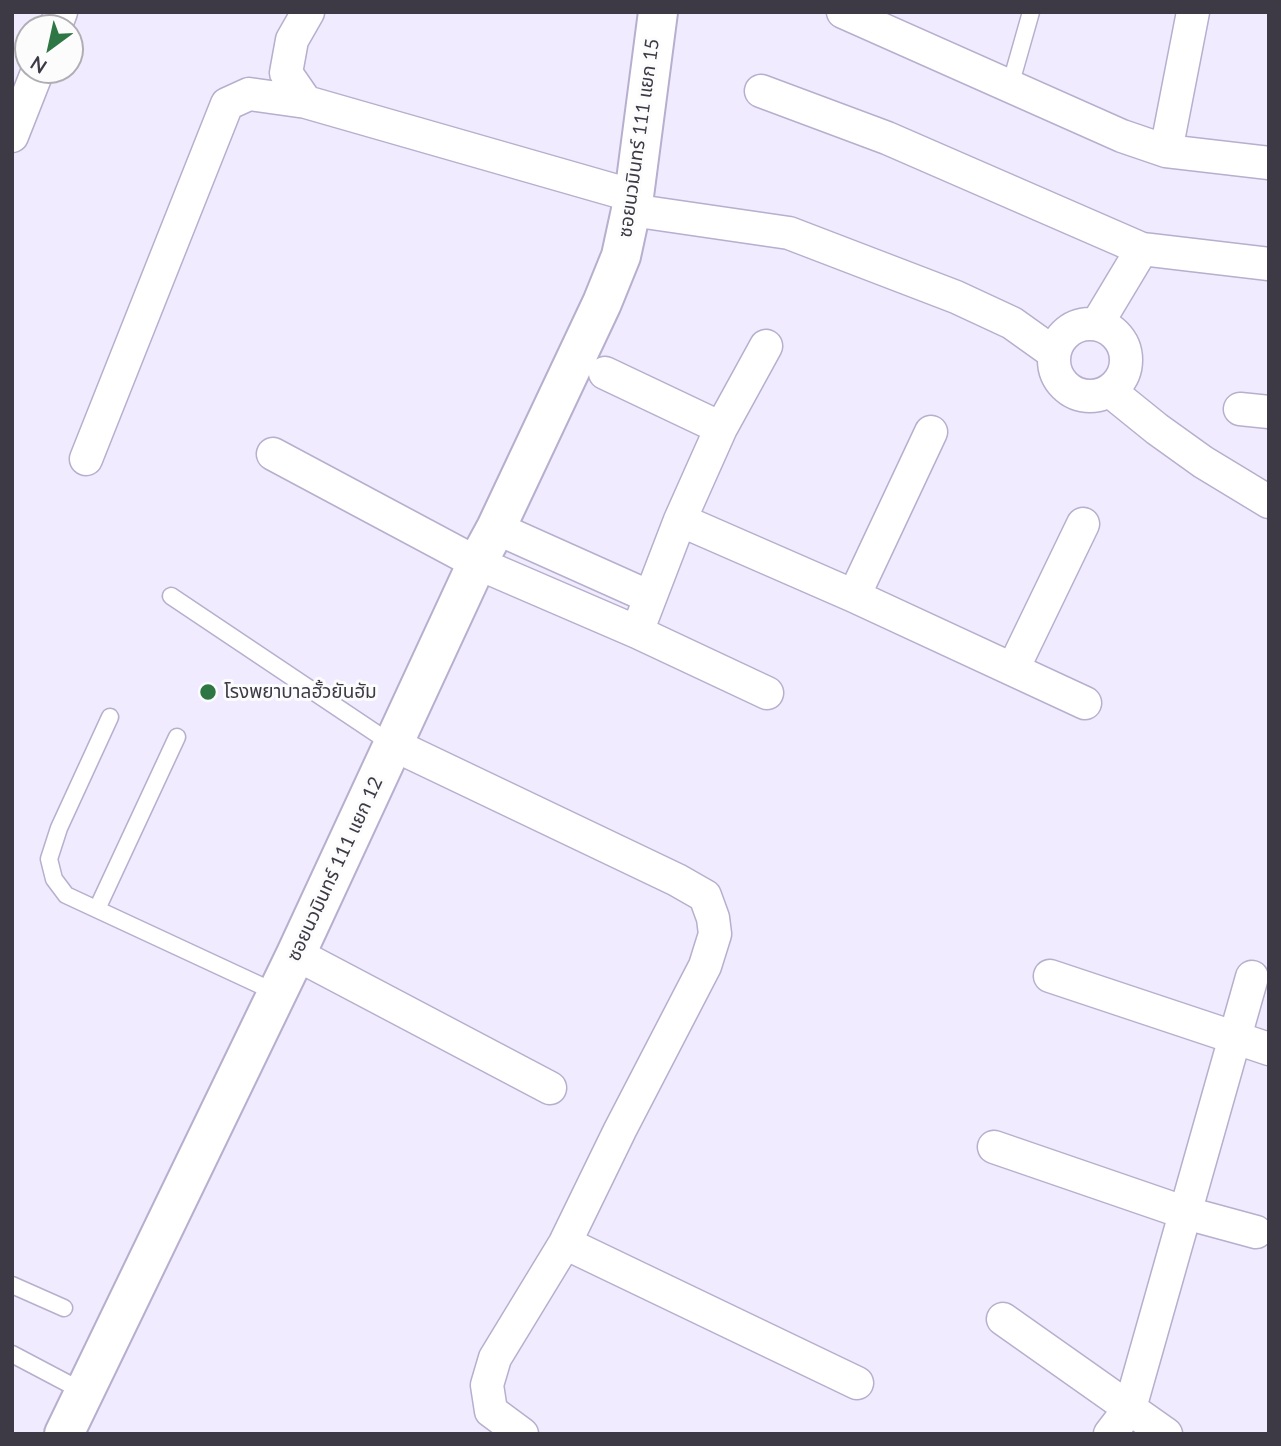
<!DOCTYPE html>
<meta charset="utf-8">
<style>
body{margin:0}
#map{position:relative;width:1281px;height:1446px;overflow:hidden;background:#f0ebfe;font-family:Lato,sans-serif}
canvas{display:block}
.frame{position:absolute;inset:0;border:14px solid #3d3a46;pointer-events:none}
.north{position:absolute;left:14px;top:14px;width:70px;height:70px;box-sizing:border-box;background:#fcfcfc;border:2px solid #b0aeb3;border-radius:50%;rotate:213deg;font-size:19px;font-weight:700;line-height:28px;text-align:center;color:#3d3a46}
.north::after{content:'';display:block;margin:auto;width:24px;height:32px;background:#2e7744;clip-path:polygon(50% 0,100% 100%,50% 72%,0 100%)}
</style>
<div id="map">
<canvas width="1281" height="1446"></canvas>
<div class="frame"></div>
<div class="north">N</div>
</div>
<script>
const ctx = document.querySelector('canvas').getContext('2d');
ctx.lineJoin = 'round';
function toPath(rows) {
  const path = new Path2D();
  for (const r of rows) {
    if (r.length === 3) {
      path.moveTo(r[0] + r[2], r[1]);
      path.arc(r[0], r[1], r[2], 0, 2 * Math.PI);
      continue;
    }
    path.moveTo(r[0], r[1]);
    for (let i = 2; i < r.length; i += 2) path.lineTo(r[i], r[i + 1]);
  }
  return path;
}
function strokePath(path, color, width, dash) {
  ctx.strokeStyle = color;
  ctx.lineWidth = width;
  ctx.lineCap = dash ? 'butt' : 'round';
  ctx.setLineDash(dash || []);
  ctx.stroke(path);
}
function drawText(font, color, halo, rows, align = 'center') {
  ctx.font = font + ' Lato,"Noto Sans Thai",sans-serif';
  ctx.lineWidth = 6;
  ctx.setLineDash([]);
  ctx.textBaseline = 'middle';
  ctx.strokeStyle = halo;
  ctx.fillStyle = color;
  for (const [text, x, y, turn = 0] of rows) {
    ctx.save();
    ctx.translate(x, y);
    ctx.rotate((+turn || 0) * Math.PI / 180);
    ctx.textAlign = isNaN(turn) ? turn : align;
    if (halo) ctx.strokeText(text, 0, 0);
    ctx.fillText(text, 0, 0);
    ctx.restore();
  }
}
const lane = toPath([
 [1010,86,1031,12],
 [171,596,392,744],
 [110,717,59,828,49,859,54,879,66,895,277,993],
 [97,909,177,737],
 [12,1285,64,1308],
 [12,1354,84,1392]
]);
const street = toPath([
 [308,12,292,40,286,73,306,102,634,196],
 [843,12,1122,136,1166,151,1269,163],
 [55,28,61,12],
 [761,91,887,138,1142,249,1269,264],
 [12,136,38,70],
 [1166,151,1193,12],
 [631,210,789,233,956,297,1012,323,1054,353],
 [1090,360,36],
 [1097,324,1142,249],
 [605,373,721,428],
 [1110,391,1157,429,1203,462,1269,502],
 [1240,409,1269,412],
 [273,454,477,563,637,632,767,693],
 [86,459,227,104,249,94,306,102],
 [680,520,854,596,1085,703],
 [496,528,650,597],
 [854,596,931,432],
 [637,632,680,520,721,428,766,346],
 [1013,669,1083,524],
 [392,744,677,880,705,896,713,918,715,934,705,966,620,1130,565,1243,495,1358,487,1385,491,1411,522,1434],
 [296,954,550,1088],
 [1050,976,1269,1049],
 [994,1147,1186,1213,1256,1232],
 [565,1243,857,1383],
 [1003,1319,1166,1434],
 [1110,1434,1130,1408,1252,977]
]);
const secondary = toPath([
 [64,1434,296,954,477,563,496,528,602,303,621,256,634,196,658,12]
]);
const markers = [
 [208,692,9,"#2e7744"]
];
const streetNames = [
 ["ซอยนวมินทร์ 111 แยก 15",639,138,-82],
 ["ซอยนวมินทร์ 111 แยก 12",335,869,-65]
];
const poiNames = [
 ["โรงพยาบาลฮั้วยันฮัม",224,692]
];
strokePath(lane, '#b7afcd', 19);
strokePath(street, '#b7afcd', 35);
strokePath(secondary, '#b7afcd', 42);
strokePath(lane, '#fff', 16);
strokePath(street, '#fff', 32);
strokePath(secondary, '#fff', 38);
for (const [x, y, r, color] of markers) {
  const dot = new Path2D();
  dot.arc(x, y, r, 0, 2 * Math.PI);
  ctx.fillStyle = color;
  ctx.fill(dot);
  strokePath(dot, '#fcfcfc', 2.5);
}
drawText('19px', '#3d3a46', '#fcfcfc', streetNames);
drawText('19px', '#3d3a46', '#fcfcfc', poiNames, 'left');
</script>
